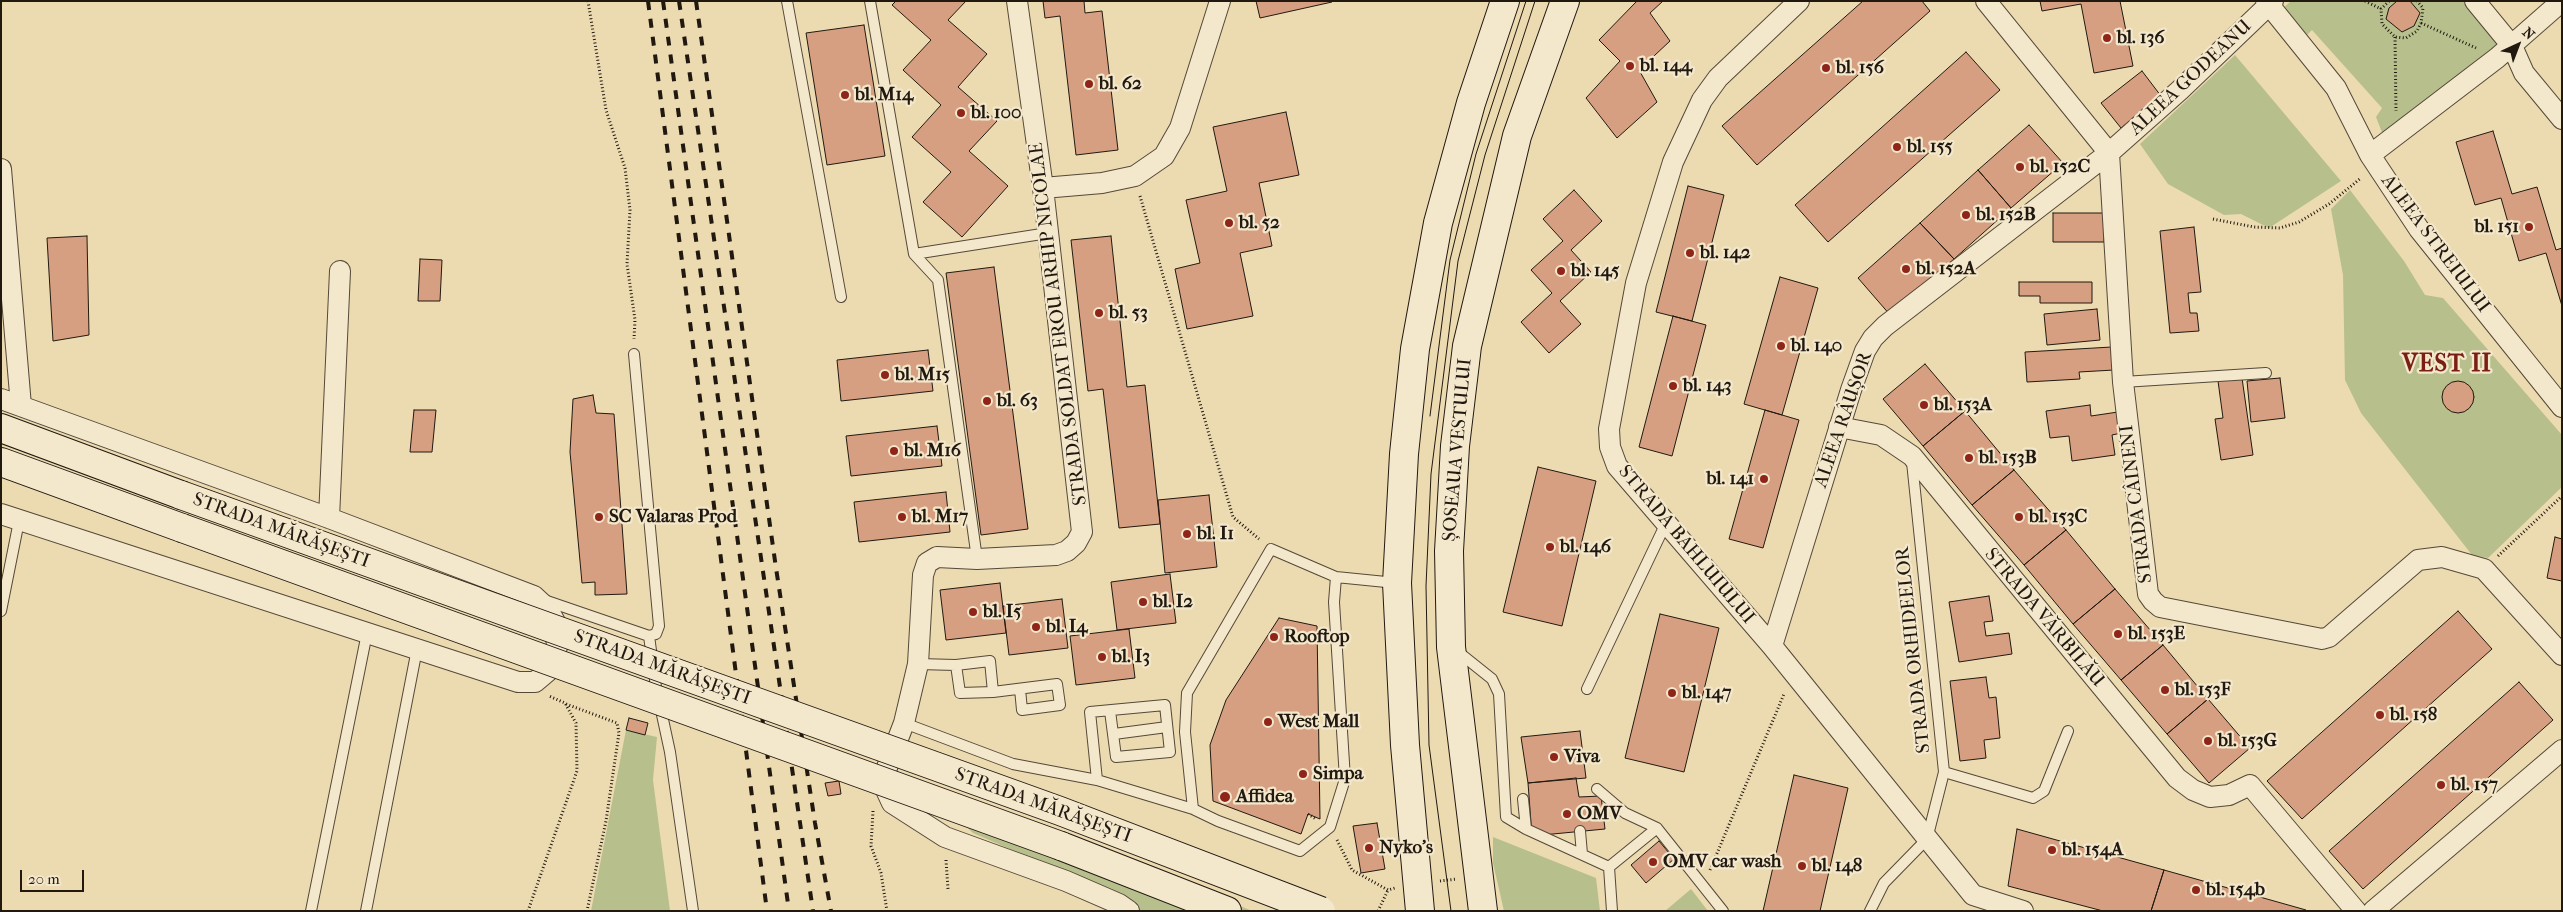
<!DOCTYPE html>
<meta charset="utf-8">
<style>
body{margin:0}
#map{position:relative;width:2563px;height:912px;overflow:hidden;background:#ecdab0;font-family:"IM FELL French Canon",serif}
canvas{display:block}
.frame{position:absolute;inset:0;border:2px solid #211910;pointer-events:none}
.north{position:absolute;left:2493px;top:20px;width:50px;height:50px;-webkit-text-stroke:4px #f3e7cc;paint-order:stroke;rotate:43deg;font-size:14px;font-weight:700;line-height:20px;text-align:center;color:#211910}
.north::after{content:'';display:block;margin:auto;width:18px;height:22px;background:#211910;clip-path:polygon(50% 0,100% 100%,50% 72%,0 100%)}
.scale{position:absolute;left:20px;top:870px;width:64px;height:22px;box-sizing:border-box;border:2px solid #211910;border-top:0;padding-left:6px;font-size:15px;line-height:18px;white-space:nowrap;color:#211910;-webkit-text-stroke:4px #f3e7cc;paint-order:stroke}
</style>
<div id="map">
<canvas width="2563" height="912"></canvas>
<div class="frame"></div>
<div class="north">N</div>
<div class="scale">20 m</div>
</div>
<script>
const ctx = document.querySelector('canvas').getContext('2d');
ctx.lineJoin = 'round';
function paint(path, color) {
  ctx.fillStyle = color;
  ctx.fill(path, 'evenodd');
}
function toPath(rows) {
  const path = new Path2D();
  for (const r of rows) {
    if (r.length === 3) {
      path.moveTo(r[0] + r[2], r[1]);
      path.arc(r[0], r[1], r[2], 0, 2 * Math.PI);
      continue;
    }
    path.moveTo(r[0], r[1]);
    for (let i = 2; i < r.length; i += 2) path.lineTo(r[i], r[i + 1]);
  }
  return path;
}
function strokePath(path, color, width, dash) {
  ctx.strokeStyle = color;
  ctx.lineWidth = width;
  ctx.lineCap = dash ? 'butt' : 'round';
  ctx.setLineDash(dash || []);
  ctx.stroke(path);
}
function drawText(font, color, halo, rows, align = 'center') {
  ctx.font = font + ' "IM FELL French Canon",serif';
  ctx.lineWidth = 4.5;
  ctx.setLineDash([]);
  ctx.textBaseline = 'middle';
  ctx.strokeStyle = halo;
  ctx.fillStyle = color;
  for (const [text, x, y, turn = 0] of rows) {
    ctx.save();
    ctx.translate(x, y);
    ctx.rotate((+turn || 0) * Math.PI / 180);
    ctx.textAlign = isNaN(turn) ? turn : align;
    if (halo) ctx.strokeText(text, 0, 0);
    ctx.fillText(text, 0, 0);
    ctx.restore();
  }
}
const green = toPath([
 [2291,1,2464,1,2500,45,2383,135,2376,117,2382,108,2312,30,2304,38,2283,8],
 [2235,55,2341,181,2269,228,2241,214,2224,215,2168,184,2140,144],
 [2350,190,2404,261,2425,295,2443,298,2562,435,2562,487,2488,558,2472,555,2361,413,2345,380,2343,275,2331,209],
 [626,730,657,737,653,780,670,911,591,911],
 [986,807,1085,840,1252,911,1140,911,1123,898,973,833,958,819],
 [1493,837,1596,878,1600,911,1504,911,1493,863],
 [1691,889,1708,911,1665,911]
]);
const building = toPath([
 [896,1,966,1,948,20,987,54,958,87,997,121,969,151,1008,186,962,237,923,202,951,172,912,137,941,105,903,70,931,40,892,5,896,1],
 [1043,1,1084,1,1085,13,1102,11,1118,150,1076,155,1060,16,1045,18,1043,1],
 [1256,1,1332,1,1332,2,1260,18,1256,1],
 [1637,1,1663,1,1650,13,1670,41,1639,70,1657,102,1617,138,1586,98,1620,61,1599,40,1637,1],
 [1863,1,1922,1,1930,11,1757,165,1722,126,1863,1],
 [2040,1,2120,1,2133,66,2094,73,2081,4,2042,11,2040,1],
 [2397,1,2410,1,2420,13,2414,26,2402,32,2386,19,2389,8,2397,1],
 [864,25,885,156,827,165,806,33,864,25],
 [1966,52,2000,90,1828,242,1795,205,1966,52],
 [2142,71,2161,96,2121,128,2101,103,2142,71],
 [1286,112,1299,175,1259,183,1272,246,1240,253,1253,316,1187,329,1175,269,1200,263,1186,200,1227,191,1213,127,1286,112],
 [2029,125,2063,163,2011,208,1978,170,2029,125],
 [2493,131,2512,194,2537,187,2556,250,2562,248,2562,306,2546,253,2519,261,2501,198,2475,205,2456,142,2493,131],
 [1978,170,2011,208,1954,259,1920,223,1978,170],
 [1688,186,1724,195,1692,321,1656,312,1688,186],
 [1574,190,1602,221,1571,250,1591,272,1560,301,1581,324,1549,353,1521,322,1552,293,1531,270,1563,241,1543,219,1574,190],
 [2053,213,2105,213,2104,242,2053,242,2053,213],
 [1920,223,1954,259,1891,316,1858,278,1920,223],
 [2194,227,2201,292,2188,293,2190,313,2197,313,2199,331,2170,333,2160,231,2194,227],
 [87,236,89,335,53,341,47,238,87,236],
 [1111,236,1127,387,1145,385,1160,524,1119,528,1103,389,1088,391,1071,240,1111,236],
 [420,259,442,260,440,301,418,301,420,259],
 [994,267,1028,529,981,535,946,273,994,267],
 [1780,277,1818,288,1782,415,1744,404,1780,277],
 [2019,282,2092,282,2092,303,2040,303,2040,296,2019,296,2019,282],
 [2097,309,2100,340,2047,345,2044,314,2097,309],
 [1673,316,1706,325,1672,456,1639,447,1673,316],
 [2112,347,2114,370,2079,372,2080,379,2027,382,2025,352,2112,347],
 [928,350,933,391,841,401,837,360,928,350],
 [1925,364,1965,411,1923,446,1883,399,1925,364],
 [2242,378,2253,455,2221,460,2215,419,2223,418,2218,381,2242,378],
 [2280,378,2285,418,2251,422,2247,381,2280,378],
 [2458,397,16],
 [593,395,596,413,614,414,627,594,595,595,595,582,582,583,570,452,573,399,593,395],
 [2090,405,2091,416,2118,412,2121,433,2112,435,2115,455,2072,461,2069,436,2050,438,2046,411,2090,405],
 [414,410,436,410,432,452,410,452,414,410],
 [1765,410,1799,420,1763,548,1729,539,1765,410],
 [1965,411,2014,470,1972,505,1923,446,1965,411],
 [937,426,942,466,851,476,846,436,937,426],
 [1538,467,1596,481,1562,626,1503,612,1538,467],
 [2014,470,2066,530,2024,565,1972,505,2014,470],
 [946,492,950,532,859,542,854,502,946,492],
 [1209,495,1217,567,1165,573,1158,500,1209,495],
 [2066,530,2115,589,2073,624,2024,565,2066,530],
 [2555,537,2562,539,2562,581,2547,578,2555,537],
 [1170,574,1176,623,1117,630,1111,582,1170,574],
 [1000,583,1006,633,946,640,940,590,1000,583],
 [2115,589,2163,645,2121,680,2073,624,2115,589],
 [1989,596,1993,621,1984,622,1986,636,2009,633,2012,654,1959,662,1949,602,1989,596],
 [1062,599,1068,648,1009,655,1003,606,1062,599],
 [2458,611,2492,649,2302,819,2267,781,2458,611],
 [1660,614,1719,628,1684,772,1625,758,1660,614],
 [1279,618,1317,626,1320,819,1308,814,1301,834,1213,801,1210,745,1226,700,1279,618],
 [1129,629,1135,678,1076,685,1070,636,1129,629],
 [2163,645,2208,699,2167,734,2121,680,2163,645],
 [1986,677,1989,698,1996,697,2000,738,1984,740,1986,758,1960,761,1950,681,1986,677],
 [2519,682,2553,720,2363,889,2329,851,2519,682],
 [2208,699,2250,748,2209,783,2167,734,2208,699],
 [629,718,648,723,645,735,626,730,629,718],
 [1580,731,1586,778,1528,783,1521,737,1580,731],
 [1794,775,1848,788,1820,911,1763,911,1794,775],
 [1576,778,1579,797,1601,796,1605,829,1532,836,1528,783,1576,778],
 [839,781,841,794,828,796,825,783,839,781],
 [1377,823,1385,869,1361,873,1353,826,1377,823],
 [2017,829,2164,870,2151,911,2103,911,2008,886,2017,829],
 [1659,841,1674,859,1646,883,1631,865,1659,841],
 [2164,870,2306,910,2306,911,2151,911,2164,870]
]);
const path = toPath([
 [588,1,606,110,625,168,630,210,627,264,635,320,634,339],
 [2365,1,2381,9],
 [2389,1,2381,9,2382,24,2395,37,2406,38,2417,31,2421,23,2423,8,2417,1],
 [2421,23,2476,48],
 [2395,37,2396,111],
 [1140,196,1233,517,1259,539],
 [2213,219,2254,227,2280,228,2299,222,2329,204,2361,178],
 [2498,556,2562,496],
 [566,704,617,723,619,733,606,821,587,911],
 [873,811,871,846,881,873,887,911],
 [1308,814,1316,819],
 [1337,840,1352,870,1388,890,1395,888],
 [946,860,948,889],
 [1710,870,1784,694],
 [1440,881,1457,879],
 [528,911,577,771,576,723,565,703,549,696],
 [1378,911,1388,890]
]);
const lane = toPath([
 [787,1,841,297],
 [870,1,914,254],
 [2123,382,2266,373],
 [977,559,938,280,914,254,1048,233],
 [544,600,649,636,656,634,659,626,634,354],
 [1,611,19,521],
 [649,636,656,687,670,752,693,911],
 [1457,651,1492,679,1499,694,1506,817,1526,829,1609,867],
 [918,664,956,665,990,661,993,692],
 [956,665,960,693,993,692,1057,684,1060,705,1022,710,1020,689],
 [1587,689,1666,523],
 [904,723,1013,764,1097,780,1193,809,1218,821,1300,851,1330,827,1345,779,1334,602,1336,577,1396,583],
 [1114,734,1167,727],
 [1944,772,2033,798,2044,791,2068,731],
 [1097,780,1090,712,1165,705,1170,752,1116,757,1110,711],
 [1597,789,1625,813,1657,828,1723,911],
 [1523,799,1526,829],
 [1193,809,1185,732,1187,693,1271,549,1336,577],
 [1580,831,1582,854],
 [1609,867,1657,828],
 [1609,867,1612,911],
 [311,911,367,633],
 [366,911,417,649],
 [1870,911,1884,883,1927,839,1944,772,1912,462]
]);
const street = toPath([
 [1017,1,1043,188,1082,532,1076,543,1067,551,1056,555,977,559,937,557,927,563,923,575,918,664,904,723,886,770,886,790,892,803,945,837,1066,881,1119,904,1129,911],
 [1799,1,1718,78,1702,100,1673,162,1636,283,1609,429,1610,447,1617,466,1772,646,1973,895,2023,911],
 [1986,1,2109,153],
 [2266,1,2336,88,2370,155,2419,229,2562,407],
 [2475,1,2512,46,2524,73,2562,119],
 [2109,153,2123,382,2148,594,2153,601,2160,607,2322,639,2329,637,2418,560,2442,557,2484,569,2562,655],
 [2370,155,2497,58,2562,1],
 [1,169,21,406],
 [1043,188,1102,183,1135,176,1164,156,1180,128,1220,1],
 [1,399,329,518,534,596,548,609,555,622,557,647,548,671,535,682,518,682,1,514],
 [1839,427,1881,435,1912,456,2177,778,2193,790,2210,797,2229,795,2250,785,2356,911],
 [329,518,340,271],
 [1772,646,1851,390,1865,351,1873,338,1885,326,2109,153,2180,90,2273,1],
 [2373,911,2562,750]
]);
const secondary = toPath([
 [1,428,181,495],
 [1,462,182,528],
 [1061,846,1227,911],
 [1420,911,1405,745,1397,583,1404,454,1415,349,1438,223,1471,103,1505,1],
 [1483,911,1451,647,1449,551,1455,446,1467,346,1517,136,1565,1]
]);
const tram = toPath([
 [1430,416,1450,260,1476,154,1526,1],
 [1451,911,1429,745,1426,586,1431,474,1458,261,1485,155,1535,1]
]);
const rail = toPath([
 [648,1,767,911],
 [663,1,789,911],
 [679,1,813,911],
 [696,1,776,568,815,823,831,911]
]);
const secondaryBridge = toPath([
 [181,495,1060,811,1321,911],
 [182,528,1061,846]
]);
const markers = [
 [2107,38,5,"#8f2418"],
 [1630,66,5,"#8f2418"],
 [1826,68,5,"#8f2418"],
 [1089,84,5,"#8f2418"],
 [845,95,5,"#8f2418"],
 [961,113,5,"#8f2418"],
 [1897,147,5,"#8f2418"],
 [2020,167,5,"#8f2418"],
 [1966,215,5,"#8f2418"],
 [1229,223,5,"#8f2418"],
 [2529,227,5,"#8f2418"],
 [1690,253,5,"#8f2418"],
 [1906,269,5,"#8f2418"],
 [1561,271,5,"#8f2418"],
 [1099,313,5,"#8f2418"],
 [1781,346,5,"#8f2418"],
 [885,375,5,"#8f2418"],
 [1673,386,5,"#8f2418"],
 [987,401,5,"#8f2418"],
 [1924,405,5,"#8f2418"],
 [894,451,5,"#8f2418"],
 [1969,458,5,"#8f2418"],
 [1764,479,5,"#8f2418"],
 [599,517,5,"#8f2418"],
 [902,517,5,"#8f2418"],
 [2019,517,5,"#8f2418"],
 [1187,534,5,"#8f2418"],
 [1550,547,5,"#8f2418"],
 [1143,602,5,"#8f2418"],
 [973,612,5,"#8f2418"],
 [1036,627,5,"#8f2418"],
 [2118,634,5,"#8f2418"],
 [1274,637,5,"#8f2418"],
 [1102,657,5,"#8f2418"],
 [2165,690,5,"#8f2418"],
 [1672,693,5,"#8f2418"],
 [2380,715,5,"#8f2418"],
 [1268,722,5,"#8f2418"],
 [2208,741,5,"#8f2418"],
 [1554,757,5,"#8f2418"],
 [1303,774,5,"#8f2418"],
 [2441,785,5,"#8f2418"],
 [1225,797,6,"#8f2418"],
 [1567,814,5,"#8f2418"],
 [1369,848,5,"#8f2418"],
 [2052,850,5,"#8f2418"],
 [1653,862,5,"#8f2418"],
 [1802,866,5,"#8f2418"],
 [2196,890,5,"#8f2418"]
];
const poiNames = [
 ["bl. 136",2117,38],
 ["bl. 144",1640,66],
 ["bl. 156",1836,68],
 ["bl. 62",1099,84],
 ["bl. M14",855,95],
 ["bl. 100",971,113],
 ["bl. 155",1907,147],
 ["bl. 152C",2030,167],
 ["bl. 152B",1976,215],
 ["bl. 52",1239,223],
 ["bl. 151",2519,227,"right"],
 ["bl. 142",1700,253],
 ["bl. 152A",1916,269],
 ["bl. 145",1571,271],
 ["bl. 53",1109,313],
 ["bl. 140",1791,346],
 ["bl. M15",895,375],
 ["bl. 143",1683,386],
 ["bl. 63",997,401],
 ["bl. 153A",1934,405],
 ["bl. M16",904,451],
 ["bl. 153B",1979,458],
 ["bl. 141",1754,479,"right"],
 ["SC Valaras Prod",609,517],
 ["bl. M17",912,517],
 ["bl. 153C",2029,517],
 ["bl. I1",1197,534],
 ["bl. 146",1560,547],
 ["bl. I2",1153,602],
 ["bl. I5",983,612],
 ["bl. I4",1046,627],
 ["bl. 153E",2128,634],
 ["Rooftop",1284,637],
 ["bl. I3",1112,657],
 ["bl. 153F",2175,690],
 ["bl. 147",1682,693],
 ["bl. 158",2390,715],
 ["West Mall",1278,722],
 ["bl. 153G",2218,741],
 ["Viva",1564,757],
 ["Simpa",1313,774],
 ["bl. 157",2451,785],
 ["Affidea",1236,797],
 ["OMV",1577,814],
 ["Nyko's",1379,848],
 ["bl. 154A",2062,850],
 ["OMV car wash",1663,862],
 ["bl. 148",1812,866],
 ["bl. 154b",2206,890]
];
const streetNames = [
 ["ALEEA GODEANU",2191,78,-43],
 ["ALEEA STREIULUI",2435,244,53],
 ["STRADA SOLDAT EROU ARHIP NICOLAE",1059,324,-97],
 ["ALEEA RÂUȘOR",1844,420,-71],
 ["ȘOSEAUA VESTULUI",1458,450,-85],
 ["STRADA CÂINENI",2137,504,-97],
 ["STRADA MĂRĂȘEȘTI",281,531,20],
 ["STRADA BAHLUIULUI",1686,545,50],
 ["STRADA VĂRBILĂU",2044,618,50],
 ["STRADA ORHIDEELOR",1914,650,-96],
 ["STRADA MĂRĂȘEȘTI",662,668,20],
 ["STRADA MĂRĂȘEȘTI",1043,806,20]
];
const districtNames = [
 ["VEST II",2447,365]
];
paint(green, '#b7c08c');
paint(building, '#d79f81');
strokePath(building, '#211910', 1);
strokePath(lane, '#544938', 12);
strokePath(street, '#544938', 22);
strokePath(secondary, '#211910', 30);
strokePath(path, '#211910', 3, [1, 2.5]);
strokePath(lane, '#f3e7cc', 10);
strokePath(street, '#f3e7cc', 20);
strokePath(secondary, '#f3e7cc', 28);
strokePath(tram, '#211910', 1);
strokePath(rail, '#211910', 4, [9, 9]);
strokePath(secondaryBridge, '#211910', 30, []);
strokePath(secondaryBridge, '#f3e7cc', 28);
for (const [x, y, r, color] of markers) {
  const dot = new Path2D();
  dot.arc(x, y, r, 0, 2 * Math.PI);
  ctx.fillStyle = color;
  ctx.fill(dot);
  strokePath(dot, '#f3e7cc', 2);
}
drawText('bold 19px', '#211910', '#f3e7cc', poiNames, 'left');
drawText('19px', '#211910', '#f3e7cc', streetNames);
ctx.letterSpacing = '1px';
drawText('bold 24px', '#7a1f14', '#f3e7cc', districtNames);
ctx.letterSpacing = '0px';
</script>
